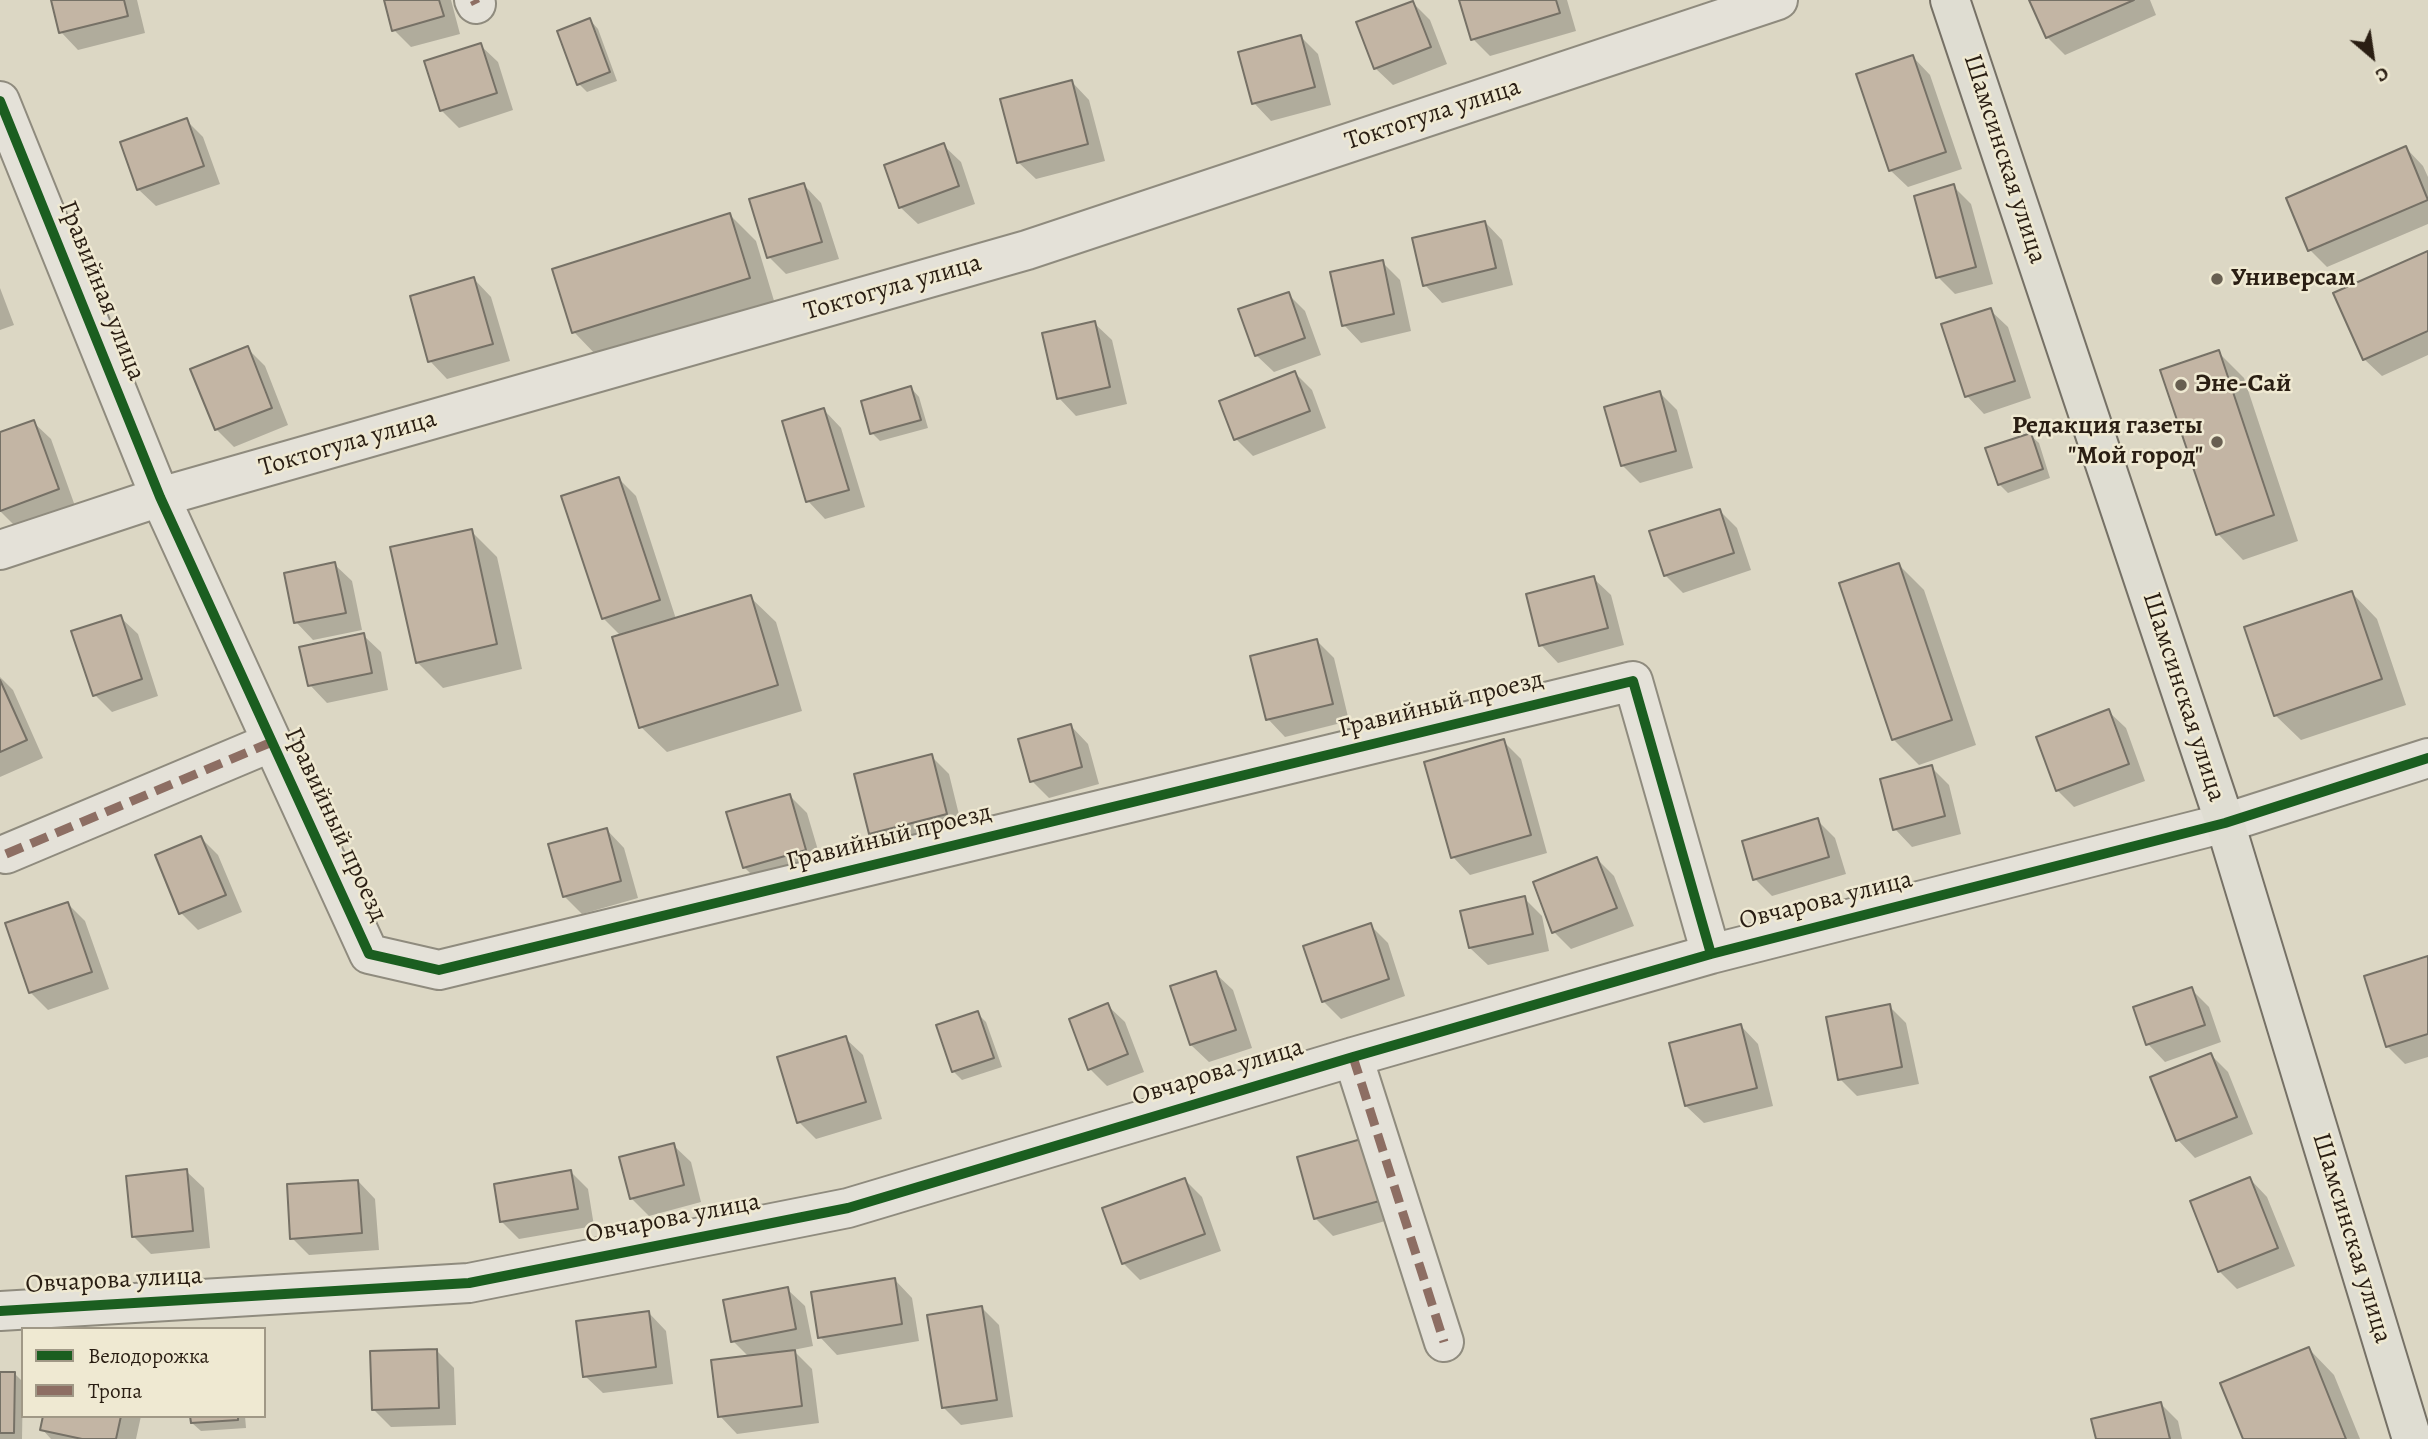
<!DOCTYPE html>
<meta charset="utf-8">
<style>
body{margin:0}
#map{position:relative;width:2428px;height:1439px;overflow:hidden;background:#dcd7c4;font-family:Alegreya,serif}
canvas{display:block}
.legend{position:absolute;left:21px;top:1327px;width:245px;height:91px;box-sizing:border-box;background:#efe9d2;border:2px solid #a09886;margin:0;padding:9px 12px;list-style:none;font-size:21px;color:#2a1e13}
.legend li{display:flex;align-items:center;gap:14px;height:35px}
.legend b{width:35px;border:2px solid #a09886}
.north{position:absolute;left:2337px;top:21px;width:70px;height:70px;-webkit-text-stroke:5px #efe9d2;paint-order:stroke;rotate:151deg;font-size:19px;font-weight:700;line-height:28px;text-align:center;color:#2a1e13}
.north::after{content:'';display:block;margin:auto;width:24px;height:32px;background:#2a1e13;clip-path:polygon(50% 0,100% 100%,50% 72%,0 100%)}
</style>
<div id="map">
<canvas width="2428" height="1439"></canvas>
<ul class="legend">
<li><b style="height:9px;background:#1b5e20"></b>Велодорожка</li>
<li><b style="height:9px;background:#8d6e63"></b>Тропа</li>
</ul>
<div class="north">С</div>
</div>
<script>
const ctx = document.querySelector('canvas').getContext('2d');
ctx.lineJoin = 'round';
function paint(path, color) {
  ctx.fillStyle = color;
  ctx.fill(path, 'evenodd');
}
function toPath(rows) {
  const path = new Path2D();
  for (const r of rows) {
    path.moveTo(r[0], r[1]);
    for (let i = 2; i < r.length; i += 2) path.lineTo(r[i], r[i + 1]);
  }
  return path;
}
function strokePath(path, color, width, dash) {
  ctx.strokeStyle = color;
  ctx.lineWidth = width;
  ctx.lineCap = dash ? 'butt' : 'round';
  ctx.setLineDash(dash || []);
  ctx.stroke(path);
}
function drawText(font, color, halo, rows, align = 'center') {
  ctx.font = font + ' Alegreya,serif';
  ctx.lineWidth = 5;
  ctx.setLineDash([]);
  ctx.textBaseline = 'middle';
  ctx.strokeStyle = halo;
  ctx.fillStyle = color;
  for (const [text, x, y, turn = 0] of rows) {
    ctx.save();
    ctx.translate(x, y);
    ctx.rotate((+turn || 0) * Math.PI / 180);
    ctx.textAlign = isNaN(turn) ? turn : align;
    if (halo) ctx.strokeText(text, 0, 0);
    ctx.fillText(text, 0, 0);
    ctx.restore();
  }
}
const shadow = toPath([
 [53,0,137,0,145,33,78,50,61,32],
 [386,0,451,0,460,34,411,47,394,30],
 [1461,0,1567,0,1576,31,1490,56,1473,39],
 [2031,0,2150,0,2156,15,2065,55,2047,37],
 [1413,3,1430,20,1447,64,1393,85,1375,68],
 [590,20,598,29,617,81,587,92,579,84],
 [1301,37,1318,54,1331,105,1271,121,1254,103],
 [480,45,498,62,513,110,459,128,441,110],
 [1913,57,1930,75,1962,169,1908,187,1890,170],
 [1072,82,1089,100,1105,161,1036,179,1018,162],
 [186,120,203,137,220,184,156,206,138,189],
 [943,145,961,162,975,204,918,224,900,207],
 [2406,148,2423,166,2428,177,2428,224,2327,267,2310,250],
 [804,185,821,203,839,259,786,274,769,257],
 [1953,186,1971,204,1993,284,1955,294,1938,277],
 [730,215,756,241,775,304,599,358,574,332],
 [1485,222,1502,240,1513,285,1442,303,1425,285],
 [2428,253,2428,355,2382,376,2364,359],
 [1382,262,1400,280,1411,331,1361,343,1344,325],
 [474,279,491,297,510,361,447,379,430,361],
 [0,288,14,325,0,330],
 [1288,294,1305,311,1321,355,1274,372,1256,355],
 [1990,310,2008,327,2031,398,1984,414,1967,396],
 [1094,323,1112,340,1127,404,1076,416,1059,398],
 [247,348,265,366,288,425,234,447,216,429],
 [2218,352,2244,378,2298,541,2243,560,2218,534],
 [1295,373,1312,390,1326,428,1253,456,1236,439],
 [911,388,919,397,928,428,880,441,872,433],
 [1660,393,1677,410,1693,468,1640,483,1622,465],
 [824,410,841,428,865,507,825,519,808,501],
 [33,422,51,439,75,506,17,528,0,511,0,434],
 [2030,435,2039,443,2050,478,2008,493,1999,484],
 [619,479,636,496,676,619,750,597,776,622,802,711,667,752,641,727,621,636,603,618],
 [1720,511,1737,528,1751,570,1683,593,1665,575],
 [471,531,497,557,522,669,443,688,417,662],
 [334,564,352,581,362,630,313,640,296,622],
 [1899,565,1924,590,1976,745,1919,765,1893,739],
 [1593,578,1611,595,1624,645,1558,663,1541,645],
 [2352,593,2377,619,2406,705,2301,740,2275,715],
 [120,617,138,634,158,696,112,712,95,695],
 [363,635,381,652,388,690,327,703,310,685],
 [1317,641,1334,658,1349,721,1285,737,1268,719],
 [0,677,13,690,43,758,0,777],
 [2108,711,2126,728,2145,781,2074,807,2057,790],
 [1071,726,1088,744,1099,784,1049,798,1032,781],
 [1503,741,1521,759,1547,853,1470,875,1453,857],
 [931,756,949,774,963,831,888,850,871,833],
 [1931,767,1949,785,1961,834,1912,847,1895,829],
 [790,796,807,813,823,867,762,885,744,867],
 [1817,820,1835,838,1846,874,1772,896,1755,879],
 [607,830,624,848,638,898,582,914,564,896],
 [201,838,218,855,242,912,198,930,181,913],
 [1597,859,1614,876,1634,926,1571,949,1554,932],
 [1524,898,1542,916,1549,951,1488,965,1470,948],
 [68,904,85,921,109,989,48,1010,30,992],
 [1370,925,1388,943,1405,996,1341,1019,1323,1001],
 [2428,958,2428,1057,2405,1064,2387,1046],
 [1215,973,1233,990,1252,1048,1209,1062,1191,1045,1172,987],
 [2191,989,2209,1007,2221,1042,2165,1062,2148,1044,2135,1008],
 [1107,1005,1125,1022,1144,1072,1107,1086,1090,1069],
 [1889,1006,1906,1023,1919,1084,1857,1096,1840,1079],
 [977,1013,986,1022,1002,1067,962,1080,953,1071],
 [1741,1026,1758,1044,1773,1106,1704,1123,1686,1106],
 [845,1038,863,1055,882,1119,816,1139,799,1122],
 [2211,1055,2228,1072,2253,1134,2195,1158,2178,1140,2152,1078],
 [1365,1140,1399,1217,1333,1236,1316,1219,1299,1158],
 [673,1145,691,1162,701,1202,649,1216,631,1198],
 [186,1171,204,1188,210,1248,151,1254,134,1237],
 [571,1172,588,1189,594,1226,519,1239,501,1221],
 [2250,1179,2267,1197,2295,1266,2237,1289,2219,1271],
 [1185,1180,1202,1197,1221,1251,1140,1280,1123,1263],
 [358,1181,375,1199,379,1250,309,1255,292,1238],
 [895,1280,912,1298,919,1341,837,1355,820,1337],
 [787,1289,805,1306,813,1346,793,1350,812,1369,819,1423,737,1434,720,1416,749,1357,733,1341],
 [982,1308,999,1325,1013,1417,961,1425,943,1407],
 [649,1313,666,1331,673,1384,603,1393,585,1376],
 [2309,1349,2334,1375,2360,1439,2245,1439],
 [436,1350,454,1368,456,1425,391,1427,373,1409],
 [0,1374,15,1374,23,1382,22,1439,0,1439],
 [2161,1404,2178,1421,2182,1439,2098,1439],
 [45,1416,141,1416,136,1439,51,1439,42,1429],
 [192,1416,245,1416,246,1428,201,1431,192,1423]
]);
const building = toPath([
 [51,0,124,0,128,16,59,33,51,0],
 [384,0,439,0,444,16,392,31,384,0],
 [1459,0,1556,0,1560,13,1471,40,1459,0],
 [2029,0,2134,0,2046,38,2029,0],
 [1413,1,1431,47,1374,69,1356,22,1413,1],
 [590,18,610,72,577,85,557,31,590,18],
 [1301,35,1315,87,1252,104,1238,52,1301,35],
 [481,43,497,93,440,111,424,61,481,43],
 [1913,55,1946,152,1889,171,1856,74,1913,55],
 [1072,80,1088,144,1017,163,1000,99,1072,80],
 [187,118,204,166,137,190,120,142,187,118],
 [944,143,959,186,899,208,884,165,944,143],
 [2406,146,2428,200,2308,251,2286,198,2406,146],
 [804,183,822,242,767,258,749,199,804,183],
 [1954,184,1976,267,1936,278,1914,196,1954,184],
 [730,213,750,278,572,333,552,269,730,213],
 [1485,221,1496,268,1423,286,1412,238,1485,221],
 [2428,251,2428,331,2363,360,2333,293,2428,251],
 [1383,260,1394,314,1342,326,1330,272,1383,260],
 [474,277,493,344,428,362,410,296,474,277],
 [1289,292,1305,338,1255,356,1238,309,1289,292],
 [1991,308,2015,381,1965,397,1941,324,1991,308],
 [1095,321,1110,387,1057,399,1042,333,1095,321],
 [248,346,272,408,215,430,190,369,248,346],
 [2219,350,2274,515,2216,535,2160,370,2219,350],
 [1295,371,1310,411,1234,440,1219,401,1295,371],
 [911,386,921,420,870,434,861,401,911,386],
 [1660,391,1676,451,1621,466,1604,407,1660,391],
 [824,408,849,490,806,502,782,421,824,408],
 [34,420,59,489,0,511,0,432,34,420],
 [2031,433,2043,469,1998,485,1985,448,2031,433],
 [619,477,660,600,602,619,561,496,619,477],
 [1720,509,1734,553,1664,576,1649,531,1720,509],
 [472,529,497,644,416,663,390,547,472,529],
 [335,562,346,613,294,623,284,573,335,562],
 [1899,563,1952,720,1892,740,1839,583,1899,563],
 [1594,576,1608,628,1539,646,1526,594,1594,576],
 [2352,591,2382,679,2274,716,2244,627,2352,591],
 [751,595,778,685,639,728,612,637,751,595],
 [121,615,142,679,93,696,71,631,121,615],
 [364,633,372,673,308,686,299,647,364,633],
 [1317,639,1333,704,1266,720,1250,656,1317,639],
 [0,680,27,740,0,752,0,680],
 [2109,709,2129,764,2056,791,2036,737,2109,709],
 [1071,724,1082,767,1030,782,1018,739,1071,724],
 [1504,739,1531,835,1451,858,1424,762,1504,739],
 [932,754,947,814,869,834,854,774,932,754],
 [1932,765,1945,816,1893,830,1880,779,1932,765],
 [790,794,806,850,743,868,726,812,790,794],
 [1818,818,1829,857,1753,880,1742,841,1818,818],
 [607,828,621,881,563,897,548,844,607,828],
 [201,836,226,895,179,914,155,855,201,836],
 [1597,857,1617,908,1552,933,1533,882,1597,857],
 [1525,896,1533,934,1469,948,1460,911,1525,896],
 [68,902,92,972,29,993,5,923,68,902],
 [1371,923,1389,979,1322,1002,1303,946,1371,923],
 [2428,956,2428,1034,2386,1047,2364,976,2428,956],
 [1216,971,1236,1030,1190,1045,1170,986,1216,971],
 [2192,987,2205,1025,2146,1045,2133,1007,2192,987],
 [1108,1003,1128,1054,1088,1070,1069,1019,1108,1003],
 [1890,1004,1902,1067,1838,1080,1826,1017,1890,1004],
 [978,1011,994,1058,952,1072,936,1025,978,1011],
 [1741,1024,1757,1088,1685,1106,1669,1043,1741,1024],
 [846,1036,866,1102,797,1123,777,1057,846,1036],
 [2211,1053,2237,1117,2176,1141,2150,1077,2211,1053],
 [1365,1138,1383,1200,1314,1219,1297,1157,1365,1138],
 [674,1143,684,1185,630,1199,619,1157,674,1143],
 [187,1169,193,1231,132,1237,126,1176,187,1169],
 [571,1170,578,1209,500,1222,494,1184,571,1170],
 [2250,1177,2278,1248,2218,1272,2190,1201,2250,1177],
 [1185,1178,1205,1234,1122,1264,1102,1208,1185,1178],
 [358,1180,362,1233,290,1239,287,1184,358,1180],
 [895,1278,902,1324,818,1338,811,1292,895,1278],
 [788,1287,796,1329,731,1342,723,1300,788,1287],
 [982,1306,997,1400,942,1408,927,1315,982,1306],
 [649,1311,656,1367,583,1377,576,1321,649,1311],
 [2309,1347,2346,1439,2243,1439,2220,1383,2309,1347],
 [437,1349,439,1408,372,1410,370,1351,437,1349],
 [795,1350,802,1406,718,1417,711,1360,795,1350],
 [0,1372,15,1372,14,1433,0,1433,0,1372],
 [2161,1402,2170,1439,2096,1439,2091,1419,2161,1402],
 [43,1416,121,1416,116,1439,82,1439,40,1430,43,1416],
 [190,1416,238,1416,238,1420,191,1423,190,1416]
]);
const minor = toPath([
 [474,0,476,4],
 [0,101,160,497,369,954,439,970,1633,681,1711,954],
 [0,550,160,497,1027,250,1778,0],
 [6,854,272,742],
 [1353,1057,1444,1342],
 [0,1311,469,1283,848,1208,1353,1057,1711,954,2225,823,2428,758]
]);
const major = toPath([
 [1950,0,2225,823,2412,1439]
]);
const quiet = toPath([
 [474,0,476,4],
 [6,854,272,742],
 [1353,1057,1444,1342]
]);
const cycleway = toPath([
 [0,101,160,497,369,954,439,970,1633,681,1711,954],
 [0,1311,469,1283,848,1208,1353,1057,1711,954,2225,823,2428,758]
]);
const markers = [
 [2217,279,7,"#685f51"],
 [2181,385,7,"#685f51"],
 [2217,442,7,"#685f51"]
];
const streetNames = [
 ["Токтогула улица",1433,115,-18],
 ["Шамсинская улица",2004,159,72],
 ["Токтогула улица",893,288,-16],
 ["Гравийная улица",101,291,68],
 ["Токтогула улица",348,444,-16],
 ["Шамсинская улица",2183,697,72],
 ["Гравийный проезд",1441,705,-14],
 ["Гравийный проезд",335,825,65],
 ["Гравийный проезд",889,838,-14],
 ["Овчарова улица",1826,901,-14],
 ["Овчарова улица",1218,1073,-17],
 ["Овчарова улица",673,1219,-11],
 ["Шамсинская улица",2351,1238,73],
 ["Овчарова улица",114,1281,-3]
];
const poiNames = [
 ["Универсам",2231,279],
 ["Эне-Сай",2195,385],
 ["Редакция газеты",2203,427,"right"],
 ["\"Мой город\"",2203,457,"right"]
];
paint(shadow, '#0003');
paint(building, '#c3b5a4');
strokePath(building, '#767166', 2);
strokePath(minor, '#8f8b7e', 42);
strokePath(major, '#767166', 42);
strokePath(minor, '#e4e1d8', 38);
strokePath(major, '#dfddd2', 38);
strokePath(quiet, '#8d6e63', 9, [18, 9]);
strokePath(cycleway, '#1b5e20', 10);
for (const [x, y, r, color] of markers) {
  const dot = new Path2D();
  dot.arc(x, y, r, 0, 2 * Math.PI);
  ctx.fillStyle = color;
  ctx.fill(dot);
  strokePath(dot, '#efe9d2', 2.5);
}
drawText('26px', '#2a1e13', '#efe9d2', streetNames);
drawText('bold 26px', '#2a1e13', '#efe9d2', poiNames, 'left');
</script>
